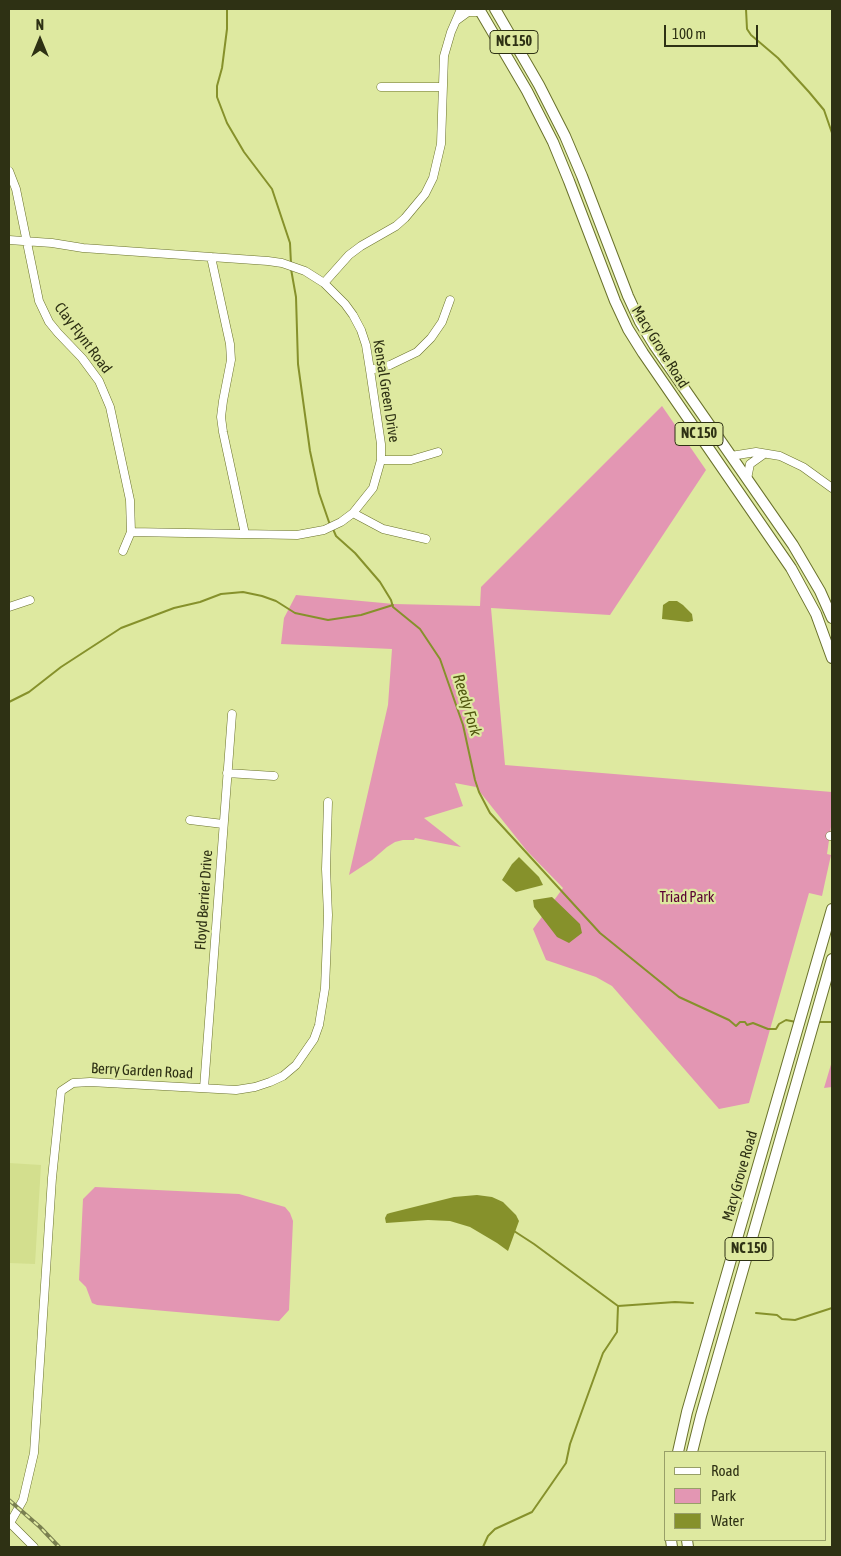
<!DOCTYPE html>
<style>
body{margin:0}
#map{position:relative;width:841px;height:1556px;overflow:hidden;background:#dee9a0;font-family:"Asap Condensed",sans-serif}
canvas{display:block}
.frame{position:absolute;inset:0;border:10px solid #2e3114;pointer-events:none}
.legend{position:absolute;left:664px;top:1451px;width:162px;height:90px;box-sizing:border-box;background:#dee9a0;border:1px solid #989f68;margin:0;padding:6px 9px;list-style:none;font-size:15px;color:#2e3114}
.legend li{display:flex;align-items:center;gap:10px;height:25px}
.legend b{width:25px;border:1px solid #989f68}
.north{position:absolute;left:15px;top:15px;width:50px;height:50px;-webkit-text-stroke:4px #dee9a0;paint-order:stroke;rotate:0deg;font-size:14px;font-weight:700;line-height:20px;text-align:center;color:#2e3114}
.north::after{content:'';display:block;margin:auto;width:18px;height:22px;background:#2e3114;clip-path:polygon(50% 0,100% 100%,50% 72%,0 100%)}
.scale{position:absolute;left:664px;top:25px;width:94px;height:22px;box-sizing:border-box;border:2px solid #2e3114;border-top:0;padding-left:6px;font-size:15px;line-height:18px;white-space:nowrap;color:#2e3114;-webkit-text-stroke:4px #dee9a0;paint-order:stroke}
</style>
<div id="map">
<canvas width="841" height="1556"></canvas>
<div class="frame"></div>
<ul class="legend">
<li><b style="height:6px;background:#fff"></b>Road</li>
<li><b style="height:14px;background:#e396b3"></b>Park</li>
<li><b style="height:14px;background:#86912b"></b>Water</li>
</ul>
<div class="north">N</div>
<div class="scale">100 m</div>
</div>
<script>
const ctx = document.querySelector('canvas').getContext('2d');
ctx.lineJoin = 'round';
function paint(path, color) {
  ctx.fillStyle = color;
  ctx.fill(path, 'evenodd');
}
function toPath(rows) {
  const path = new Path2D();
  for (const r of rows) {
    path.moveTo(r[0], r[1]);
    for (let i = 2; i < r.length; i += 2) path.lineTo(r[i], r[i + 1]);
  }
  return path;
}
function strokePath(path, color, width, dash) {
  ctx.strokeStyle = color;
  ctx.lineWidth = width;
  ctx.lineCap = dash ? 'butt' : 'round';
  ctx.setLineDash(dash || []);
  ctx.stroke(path);
}
function drawText(font, color, halo, rows, align = 'center') {
  ctx.font = font + ' "Asap Condensed",sans-serif';
  ctx.lineWidth = 4.5;
  ctx.setLineDash([]);
  ctx.textBaseline = 'middle';
  ctx.strokeStyle = halo;
  ctx.fillStyle = color;
  for (const [text, x, y, turn = 0] of rows) {
    ctx.save();
    ctx.translate(x, y);
    ctx.rotate((+turn || 0) * Math.PI / 180);
    ctx.textAlign = isNaN(turn) ? turn : align;
    if (halo) ctx.strokeText(text, 0, 0);
    ctx.fillText(text, 0, 0);
    ctx.restore();
  }
}
const built = toPath([
 [9,1163,41,1165,35,1264,9,1263]
]);
const green = toPath([
 [662,406,706,470,610,615,491,608,505,765,832,792,832,820,827,854,831,855,825,882,822,896,809,893,749,1103,719,1109,612,986,596,977,546,960,533,929,563,888,527,851,476,787,455,783,463,806,424,818,461,847,415,838,414,840,403,840,395,842,387,847,372,860,349,875,388,705,392,649,281,644,284,618,296,595,394,604,480,606,481,587],
 [832,1061,832,1087,824,1088],
 [95,1187,239,1194,285,1207,290,1213,293,1221,289,1310,279,1321,97,1305,92,1303,86,1287,79,1280,83,1199]
]);
const water = toPath([
 [669,601,677,601,683,605,692,614,693,621,688,622,662,619,663,605],
 [519,857,539,877,543,885,516,892,502,880,512,864],
 [552,897,580,924,582,933,569,943,557,937,534,907,533,900],
 [477,1195,492,1197,503,1202,516,1215,519,1221,508,1251,497,1243,470,1227,450,1221,428,1220,386,1223,385,1218,387,1214,390,1213,454,1197]
]);
const stream = toPath([
 [227,9,227,29,222,68,217,86,217,97,227,123,244,152,272,189,290,243,291,264],
 [746,9,747,29,751,35,778,58,809,92,824,110,832,133],
 [291,269,296,297,298,364,310,451,319,493,330,525],
 [333,529,336,536,355,553,380,582,391,600,393,607,420,629,440,659,463,725,475,780,479,792,490,813,600,933,679,997,729,1020,736,1026,740,1022,745,1022,747,1025,753,1023,768,1029,776,1029,779,1024,786,1020,796,1022],
 [9,702,29,692,61,667,121,628,174,608,200,602,221,594,243,592,262,596,276,601,295,613,328,620,361,615,393,605],
 [817,1022,832,1022],
 [514,1231,534,1244,618,1306,675,1302,693,1303],
 [756,1313,777,1315,782,1319,795,1320,832,1308],
 [483,1547,488,1536,495,1529,532,1512,566,1463,570,1444,603,1353,617,1332,618,1306]
]);
const minor = toPath([
 [457,20,468,12,481,12],
 [381,87,442,87],
 [9,171,16,189,39,301,49,322,58,333,82,358,99,381,110,407,130,500,131,532,123,551],
 [9,240,52,243,83,248,268,261,282,263,305,271,324,283,345,304,353,315,361,330,366,345,370,370,381,444,381,460,373,488,353,513,341,522,324,530,297,535,131,532],
 [211,257,230,344,231,360,223,401,221,417,223,432,245,534],
 [324,283,349,255,361,246,396,226,405,218,425,194,433,178,441,144,444,56,451,32,461,9],
 [370,370,390,365,417,352,431,338,442,322,450,300],
 [731,456,756,452,780,456,803,467,832,488],
 [381,460,411,460,438,452],
 [747,479,750,464,764,454],
 [353,513,383,529,426,539],
 [9,607,30,600],
 [227,773,274,776],
 [190,820,223,824],
 [830,836,832,836],
 [204,1088,232,714],
 [9,1522,34,1547],
 [10,1523,23,1500,34,1453,52,1178,61,1091,73,1083,90,1082,236,1090,255,1087,270,1082,283,1076,296,1065,314,1039,319,1025,325,988,328,915,326,869,328,802]
]);
const major = toPath([
 [479,9,527,91,553,142,569,181,615,301,628,329,643,353,791,568,816,614,832,658],
 [495,9,539,85,565,136,582,176,628,296,640,322,654,345,793,545,820,591,832,618],
 [678,1452,687,1412,832,909],
 [692,1452,701,1416,832,959],
 [671,1540,672,1547],
 [687,1540,688,1547]
]);
const rail = toPath([
 [9,1500,40,1527,59,1547]
]);
const shields = [
 [514,42,48],
 [699,434,48],
 [749,1249,48]
];
const shieldNames = [
 ["NC 150",514,42],
 ["NC 150",699,434],
 ["NC 150",749,1249]
];
const streetNames = [
 ["Clay Flynt Road",83,338,53],
 ["Macy Grove Road",660,347,58],
 ["Kensal Green Drive",386,391,81],
 ["Floyd Berrier Drive",204,900,-86],
 ["Berry Garden Road",142,1071,3],
 ["Macy Grove Road",740,1176,-74]
];
const parkNames = [
 ["Triad Park",687,897]
];
const waterNames = [
 ["Reedy Fork",467,705,73]
];
paint(built, '#d3df8e');
paint(green, '#e396b3');
paint(water, '#86912b');
strokePath(stream, '#86912b', 2);
strokePath(minor, '#6a722c', 9);
strokePath(major, '#6a722c', 12);
strokePath(minor, '#fff', 8);
strokePath(major, '#fff', 10);
strokePath(rail, '#7a8050', 4);
strokePath(rail, '#dee9a0', 2, [5.5]);
for (const [x, y, w] of shields) {
  const box = new Path2D();
  box.roundRect(x - w / 2, y - 11.5, w, 23, 4);
  ctx.fillStyle = '#dee9a0';
  ctx.fill(box);
  strokePath(box, '#2e3114', 1);
}
drawText('bold 14px', '#2e3114', null, shieldNames);
drawText('15px', '#2e3114', '#dee9a0', streetNames);
drawText('15px', '#5b0333', '#dee9a0', parkNames);
drawText('italic 16px', '#50570e', '#dee9a0', waterNames);
</script>
